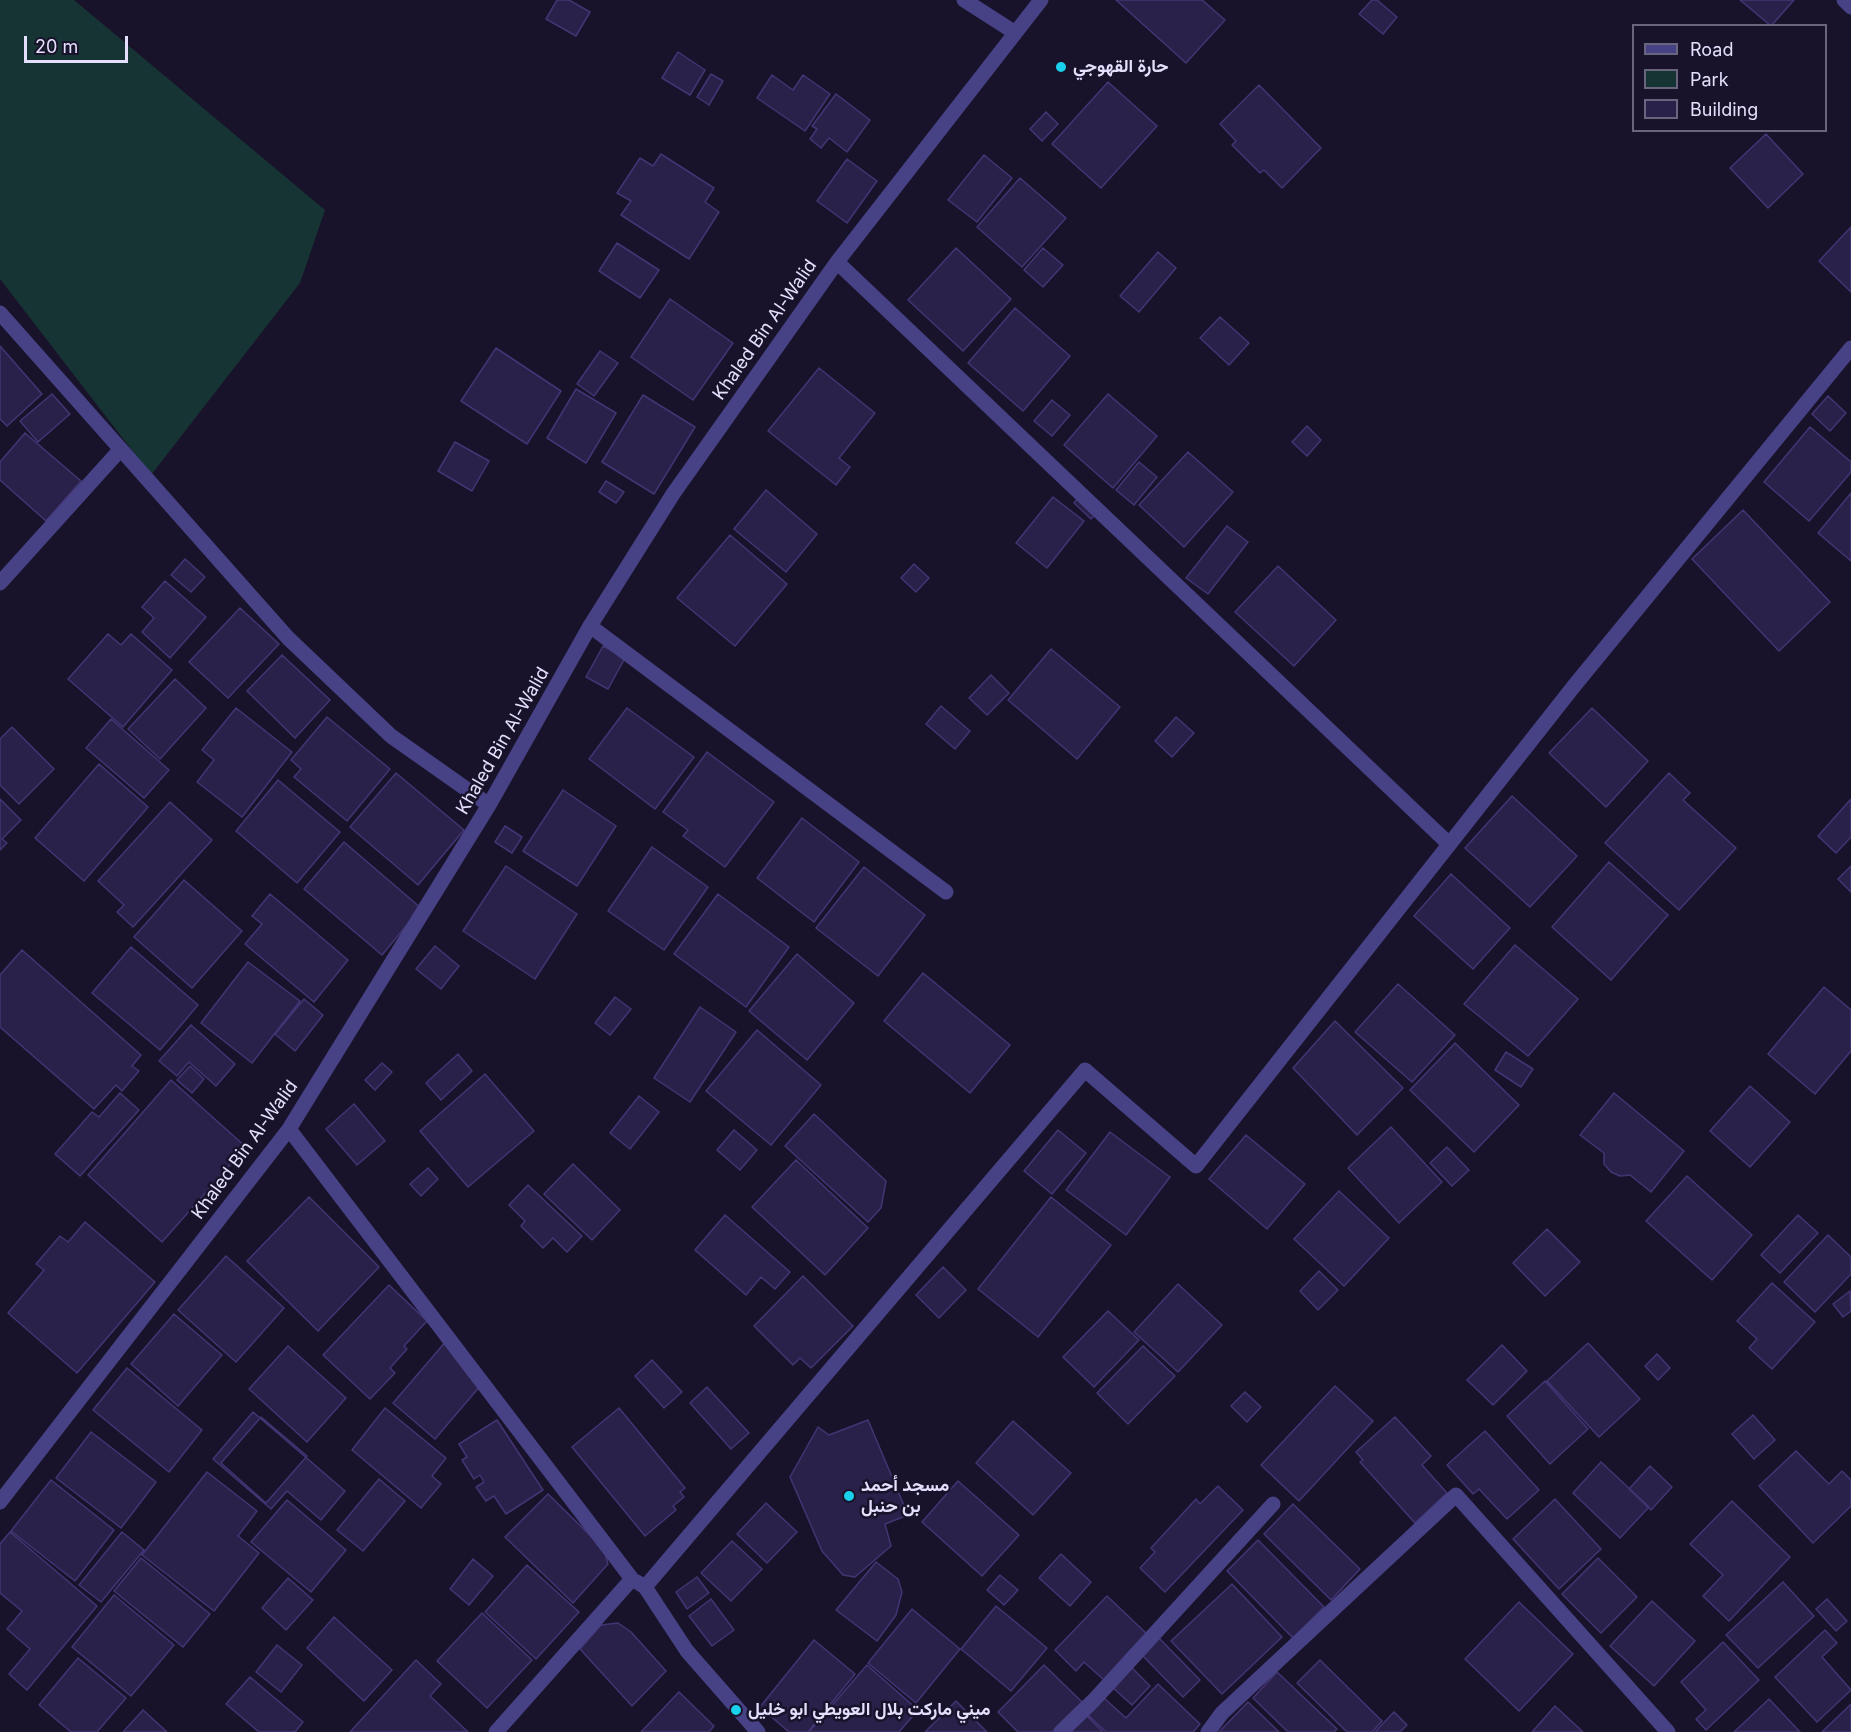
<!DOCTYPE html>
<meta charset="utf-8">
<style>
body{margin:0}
#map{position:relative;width:1851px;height:1732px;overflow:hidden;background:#18132a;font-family:Inter,sans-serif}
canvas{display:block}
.legend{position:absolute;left:1632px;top:24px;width:195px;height:108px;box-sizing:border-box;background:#18132a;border:2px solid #69657e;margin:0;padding:8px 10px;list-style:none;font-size:18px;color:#e3dffd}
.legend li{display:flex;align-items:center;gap:12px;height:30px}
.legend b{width:30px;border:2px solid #69657e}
.scale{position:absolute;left:24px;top:36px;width:104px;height:27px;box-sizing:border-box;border:3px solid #e3dffd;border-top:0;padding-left:8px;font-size:18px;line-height:21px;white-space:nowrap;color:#e3dffd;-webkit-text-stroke:4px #18132a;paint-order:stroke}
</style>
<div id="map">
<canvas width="1851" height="1732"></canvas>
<ul class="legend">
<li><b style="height:8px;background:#474285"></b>Road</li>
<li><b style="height:16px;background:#173434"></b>Park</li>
<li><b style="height:16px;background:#2a214a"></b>Building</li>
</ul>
<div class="scale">20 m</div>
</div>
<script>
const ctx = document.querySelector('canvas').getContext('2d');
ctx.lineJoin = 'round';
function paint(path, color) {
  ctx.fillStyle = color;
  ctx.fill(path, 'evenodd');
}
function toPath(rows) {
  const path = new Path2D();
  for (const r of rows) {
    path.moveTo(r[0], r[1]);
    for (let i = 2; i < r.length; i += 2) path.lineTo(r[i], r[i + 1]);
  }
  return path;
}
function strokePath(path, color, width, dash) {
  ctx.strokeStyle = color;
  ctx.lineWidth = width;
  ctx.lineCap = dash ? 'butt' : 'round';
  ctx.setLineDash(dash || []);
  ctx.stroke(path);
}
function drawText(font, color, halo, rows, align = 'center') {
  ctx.font = font + ' Inter,Vazirmatn,sans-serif';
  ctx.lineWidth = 5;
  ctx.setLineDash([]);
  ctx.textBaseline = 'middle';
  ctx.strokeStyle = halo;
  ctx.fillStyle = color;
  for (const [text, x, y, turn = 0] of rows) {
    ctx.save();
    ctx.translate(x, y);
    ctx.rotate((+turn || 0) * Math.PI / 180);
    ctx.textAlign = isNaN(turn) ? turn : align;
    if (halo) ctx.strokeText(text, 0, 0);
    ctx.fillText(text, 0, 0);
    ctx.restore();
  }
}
const green = toPath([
 [0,0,74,0,325,210,300,283,151,475,0,279]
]);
const building = toPath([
 [557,0,569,0,590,12,576,36,546,19,557,0],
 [1116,0,1202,0,1225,20,1186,63,1116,0],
 [1372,0,1377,0,1397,17,1383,34,1359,14,1372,0],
 [1740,0,1794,0,1771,26,1740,0],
 [678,52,705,70,690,95,662,78,678,52],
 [711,74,723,81,709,105,697,97,711,74],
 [772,75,793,90,803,75,830,94,805,131,757,98,772,75],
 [1108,82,1157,126,1101,188,1052,144,1108,82],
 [1259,85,1321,148,1282,188,1264,170,1260,173,1232,145,1236,141,1220,124,1259,85],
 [836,94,870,120,847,152,829,138,821,148,810,139,817,129,812,126,836,94],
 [1046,112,1058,124,1042,141,1030,129,1046,112],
 [1766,134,1803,174,1768,208,1730,168,1766,134],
 [661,154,714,188,705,202,719,212,689,259,621,215,631,201,617,193,640,158,653,166,661,154],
 [984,155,1012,178,977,222,948,200,984,155],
 [847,159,877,181,847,223,817,201,847,159],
 [1020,178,1066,218,1022,267,977,227,1020,178],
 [1851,227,1851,292,1819,261,1851,227],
 [617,243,659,270,640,298,599,271,617,243],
 [956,248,1011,299,963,351,908,300,956,248],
 [1043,248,1063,265,1043,287,1024,270,1043,248],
 [1158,252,1176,268,1139,312,1120,296,1158,252],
 [670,299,733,343,693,400,631,357,670,299],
 [1015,308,1070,356,1023,411,968,363,1015,308],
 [1220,317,1249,343,1229,365,1200,338,1220,317],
 [0,346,42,394,7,426,0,419,0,346],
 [496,348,561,391,527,444,461,401,496,348],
 [600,351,618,363,594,396,577,384,600,351],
 [819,368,875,413,839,458,850,467,836,485,768,431,819,368],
 [576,389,616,413,586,463,547,438,576,389],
 [52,394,70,414,38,442,20,421,52,394],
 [1108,394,1157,436,1113,488,1064,445,1108,394],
 [643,395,695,427,654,494,602,462,643,395],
 [1828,396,1846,413,1830,431,1812,414,1828,396],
 [1052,400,1070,415,1052,436,1034,421,1052,400],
 [1307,426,1321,440,1307,456,1292,442,1307,426],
 [1810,427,1851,462,1851,472,1809,521,1764,482,1810,427],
 [25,433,81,481,46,521,0,480,0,462,25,433],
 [455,442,489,461,472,491,438,471,455,442],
 [1188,452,1233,492,1184,547,1139,505,1188,452],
 [1139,462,1157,477,1134,505,1116,490,1139,462],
 [606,481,624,492,616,503,599,492,606,481],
 [766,490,817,534,786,572,734,529,766,490],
 [1083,492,1101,509,1091,519,1074,503,1083,492],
 [1851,493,1851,561,1818,533,1851,493],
 [1053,497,1084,521,1047,568,1016,543,1053,497],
 [1743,510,1830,602,1779,651,1692,559,1743,510],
 [1227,526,1248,542,1208,594,1186,578,1227,526],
 [730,535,787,584,735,646,677,598,730,535],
 [185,559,205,577,191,592,171,575,185,559],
 [914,564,929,578,916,592,901,578,914,564],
 [1278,566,1336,620,1294,666,1235,612,1278,566],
 [165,581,206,617,170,658,142,632,154,618,142,607,165,581],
 [240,608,279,644,228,698,189,662,240,608],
 [108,634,121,645,131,634,172,670,123,727,68,679,108,634],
 [603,646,625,658,608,689,586,677,603,646],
 [1051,649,1120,707,1077,759,1008,700,1051,649],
 [282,655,330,700,295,738,247,691,282,655],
 [991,675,1009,693,987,715,969,698,991,675],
 [175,679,206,708,160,759,128,729,175,679],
 [941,706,970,731,955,749,926,724,941,706],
 [236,708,292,752,242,817,197,782,214,760,202,750,236,708],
 [627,708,694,757,655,809,589,759,627,708],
 [1592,708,1648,761,1606,807,1549,753,1592,708],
 [327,717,390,769,347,821,294,777,301,769,291,760,327,717],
 [1176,717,1194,733,1172,757,1155,741,1176,717],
 [111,719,169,770,144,798,86,748,111,719],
 [12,727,54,769,19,804,0,785,0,739,12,727],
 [707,752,774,802,725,867,683,836,688,830,663,812,707,752],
 [99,764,148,807,84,881,35,838,99,764],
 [396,773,464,830,418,885,350,827,396,773],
 [1669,773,1690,793,1683,800,1736,848,1679,910,1605,843,1669,773],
 [278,780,340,832,297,883,236,831,278,780],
 [563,790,616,826,577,886,523,851,563,790],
 [1512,796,1577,856,1530,907,1465,848,1512,796],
 [0,799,21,820,2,839,7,843,0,850,0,799],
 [1851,799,1851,837,1836,853,1818,836,1851,799],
 [170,802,212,840,133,927,117,912,124,905,98,881,170,802],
 [802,818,859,862,814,922,757,878,802,818],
 [505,826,522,837,512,853,495,842,505,826],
 [344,842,421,908,382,955,304,889,344,842],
 [652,847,708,887,664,950,608,911,652,847],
 [1609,862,1668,915,1611,980,1552,927,1609,862],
 [506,866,577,914,535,979,463,931,506,866],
 [1851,866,1851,892,1838,879,1851,866],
 [864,867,925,915,878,976,816,928,864,867],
 [1451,874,1510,928,1473,969,1414,916,1451,874],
 [184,880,242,931,192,988,134,937,184,880],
 [270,894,348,960,314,1002,245,944,262,924,252,916,270,894],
 [718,894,789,947,746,1007,674,954,718,894],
 [1515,945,1578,999,1528,1056,1464,1004,1515,945],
 [435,946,459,966,441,989,416,969,435,946],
 [131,947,198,1005,160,1050,92,993,131,947],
 [22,950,141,1055,132,1066,139,1071,122,1091,116,1085,94,1109,0,1027,0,975,22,950],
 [797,954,854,1003,807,1060,749,1011,797,954],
 [248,962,300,1001,252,1063,201,1023,248,962],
 [923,973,1010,1045,970,1093,884,1021,923,973],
 [1398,984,1455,1035,1412,1082,1355,1032,1398,984],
 [1824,987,1851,1010,1851,1051,1815,1094,1768,1054,1824,987],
 [615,997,631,1009,610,1035,595,1023,615,997],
 [304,999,323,1015,295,1051,275,1034,304,999],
 [700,1007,736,1032,690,1102,654,1078,700,1007],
 [1335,1021,1403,1088,1357,1135,1293,1068,1335,1021],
 [191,1025,235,1064,216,1086,189,1062,177,1076,159,1061,191,1025],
 [757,1030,821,1085,771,1145,706,1091,757,1030],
 [1455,1043,1519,1105,1474,1152,1410,1090,1455,1043],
 [1506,1052,1533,1069,1521,1087,1495,1070,1506,1052],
 [458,1054,472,1071,441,1100,426,1083,458,1054],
 [382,1063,392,1072,375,1090,365,1080,382,1063],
 [190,1066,204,1079,192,1093,177,1080,190,1066],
 [485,1074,534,1131,468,1187,420,1131,485,1074],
 [171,1080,246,1147,162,1242,88,1175,171,1080],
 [1750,1086,1790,1122,1750,1167,1710,1131,1750,1086],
 [120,1093,139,1110,80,1176,55,1154,92,1112,99,1117,120,1093],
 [1614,1093,1684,1151,1651,1192,1630,1175,1620,1176,1611,1172,1604,1164,1604,1153,1580,1135,1614,1093],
 [639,1096,659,1112,630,1149,610,1133,639,1096],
 [354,1104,385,1141,357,1165,326,1129,354,1104],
 [814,1114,886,1181,881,1208,868,1222,785,1146,814,1114],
 [1391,1127,1442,1182,1399,1223,1348,1168,1391,1127],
 [734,1130,757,1150,740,1170,717,1150,734,1130],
 [1058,1130,1086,1153,1052,1194,1024,1171,1058,1130],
 [1110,1132,1170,1177,1126,1235,1066,1190,1110,1132],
 [1246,1135,1305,1184,1267,1229,1209,1179,1246,1135],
 [1447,1147,1469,1170,1452,1186,1430,1163,1447,1147],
 [796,1160,868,1228,825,1275,752,1207,796,1160],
 [573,1164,620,1210,592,1240,544,1194,573,1164],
 [428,1168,438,1179,421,1196,410,1184,428,1168],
 [1687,1176,1752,1235,1712,1280,1646,1221,1687,1176],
 [528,1185,582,1236,567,1252,553,1238,543,1248,521,1226,525,1221,509,1205,528,1185],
 [1339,1191,1389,1238,1344,1286,1294,1239,1339,1191],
 [309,1197,379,1267,318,1331,247,1261,309,1197],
 [1051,1197,1111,1245,1038,1337,978,1289,1051,1197],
 [725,1215,790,1272,775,1289,761,1277,746,1295,695,1250,725,1215],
 [1798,1215,1818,1233,1780,1273,1761,1255,1798,1215],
 [85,1222,155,1282,77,1373,8,1313,44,1270,36,1264,60,1236,68,1242,85,1222],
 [1547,1229,1580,1262,1545,1296,1513,1263,1547,1229],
 [1828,1235,1851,1257,1851,1274,1815,1312,1784,1282,1828,1235],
 [226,1256,284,1308,236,1362,178,1310,226,1256],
 [943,1267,966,1290,939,1318,916,1295,943,1267],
 [1319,1271,1338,1290,1318,1310,1300,1291,1319,1271],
 [803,1276,853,1326,811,1368,800,1358,793,1365,754,1326,803,1276],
 [1772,1283,1815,1322,1772,1369,1749,1348,1757,1339,1737,1321,1772,1283],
 [1178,1284,1222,1325,1178,1372,1134,1332,1178,1284],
 [389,1285,427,1321,404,1346,407,1349,390,1368,395,1373,370,1399,323,1355,389,1285],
 [1850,1291,1851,1311,1843,1317,1833,1304,1850,1291],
 [1108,1311,1139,1340,1094,1387,1063,1357,1108,1311],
 [174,1314,222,1355,178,1406,131,1364,174,1314],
 [447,1340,481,1385,435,1439,393,1403,447,1340],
 [1588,1343,1640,1399,1599,1437,1547,1381,1588,1343],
 [1502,1345,1527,1371,1493,1405,1467,1380,1502,1345],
 [288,1346,346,1398,307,1442,249,1389,288,1346],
 [1143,1346,1175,1376,1128,1424,1097,1393,1143,1346],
 [1657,1354,1670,1368,1658,1380,1645,1366,1657,1354],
 [652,1360,682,1392,664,1408,635,1376,652,1360],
 [127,1368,202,1430,169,1472,93,1410,127,1368],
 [1545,1381,1588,1429,1550,1464,1507,1416,1545,1381],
 [1335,1386,1373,1421,1299,1501,1261,1465,1335,1386],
 [707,1387,749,1433,731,1449,690,1403,707,1387],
 [1245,1392,1261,1407,1247,1422,1231,1406,1245,1392],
 [385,1408,446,1458,432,1476,441,1484,421,1508,352,1450,385,1408],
 [619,1408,685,1488,680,1492,684,1497,673,1506,676,1510,645,1536,572,1447,619,1408],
 [253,1412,345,1491,321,1520,287,1491,271,1509,213,1459,253,1412],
 [1753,1415,1775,1440,1754,1459,1732,1434,1753,1415],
 [261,1417,307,1456,266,1503,221,1463,261,1417],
 [1395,1417,1431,1456,1422,1465,1447,1493,1415,1523,1360,1462,1363,1460,1356,1452,1395,1417],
 [497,1420,543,1490,506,1514,494,1496,486,1501,476,1487,484,1482,480,1475,474,1479,462,1460,467,1457,459,1444,497,1420],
 [868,1420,908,1515,885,1524,891,1546,855,1577,843,1575,822,1551,790,1477,818,1427,829,1435,868,1420],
 [1013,1421,1071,1473,1033,1515,976,1463,1013,1421],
 [1485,1431,1539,1490,1507,1519,1479,1489,1473,1494,1447,1465,1485,1431],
 [91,1432,156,1482,121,1528,56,1478,91,1432],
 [1796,1451,1829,1484,1842,1471,1851,1480,1851,1506,1813,1543,1759,1486,1796,1451],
 [1601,1462,1649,1507,1620,1538,1573,1493,1601,1462],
 [1650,1466,1672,1487,1651,1510,1629,1489,1650,1466],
 [207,1472,257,1511,238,1536,259,1553,214,1611,142,1555,207,1472],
 [379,1479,405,1501,363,1551,337,1530,379,1479],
 [51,1480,114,1530,75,1581,11,1531,51,1480],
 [958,1481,1019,1535,982,1576,922,1522,958,1481],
 [1218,1486,1243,1510,1165,1592,1140,1568,1155,1552,1151,1548,1196,1499,1200,1504,1218,1486],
 [548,1494,604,1549,608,1564,573,1603,505,1537,548,1494],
 [1555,1499,1601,1549,1559,1589,1513,1539,1555,1499],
 [287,1500,346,1550,311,1592,251,1542,287,1500],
 [1732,1501,1790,1557,1729,1621,1703,1596,1723,1575,1690,1544,1732,1501],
 [766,1503,797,1532,767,1563,737,1534,766,1503],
 [1293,1504,1360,1569,1331,1600,1264,1534,1293,1504],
 [10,1532,97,1606,27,1690,9,1674,30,1649,7,1629,22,1611,0,1593,0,1544,10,1532],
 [122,1532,144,1550,101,1602,79,1585,122,1532],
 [1258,1540,1324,1607,1293,1638,1227,1571,1258,1540],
 [732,1541,762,1569,731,1601,701,1573,732,1541],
 [1061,1554,1091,1582,1070,1606,1039,1578,1061,1554],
 [141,1558,210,1614,183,1647,114,1591,141,1558],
 [1598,1558,1637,1597,1601,1633,1562,1594,1598,1558],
 [473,1559,493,1576,469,1605,450,1589,473,1559],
 [876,1562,898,1579,902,1592,896,1615,877,1641,836,1610,876,1562],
 [527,1565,579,1612,536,1659,485,1612,527,1565],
 [1000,1575,1018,1590,1004,1605,987,1590,1000,1575],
 [697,1577,709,1593,687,1609,676,1592,697,1577],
 [288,1578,313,1600,286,1630,262,1608,288,1578],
 [1783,1582,1814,1616,1758,1668,1726,1635,1783,1582],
 [1232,1584,1282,1637,1222,1694,1171,1641,1232,1584],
 [114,1595,174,1645,131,1696,72,1647,114,1595],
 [1107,1596,1147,1634,1104,1680,1084,1662,1076,1671,1055,1650,1107,1596],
 [711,1599,734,1630,712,1646,689,1616,711,1599],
 [1827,1599,1847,1621,1836,1631,1816,1609,1827,1599],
 [1652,1601,1695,1641,1654,1686,1610,1646,1652,1601],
 [1519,1602,1573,1654,1519,1711,1465,1659,1519,1602],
 [996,1606,1047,1648,1011,1691,961,1649,996,1606],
 [912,1609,960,1649,916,1703,868,1663,912,1609],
 [482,1613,532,1660,487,1708,437,1661,482,1613],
 [334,1617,392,1670,364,1701,307,1648,334,1617],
 [618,1623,631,1632,666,1671,632,1706,580,1649,601,1625,618,1623],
 [1825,1630,1837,1643,1822,1657,1851,1690,1817,1722,1775,1677,1825,1630],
 [1158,1637,1200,1680,1183,1697,1141,1654,1158,1637],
 [814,1640,855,1674,808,1732,789,1732,760,1707,814,1640],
 [1723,1642,1759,1680,1706,1730,1696,1719,1706,1710,1681,1682,1723,1642],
 [277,1645,302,1665,281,1692,256,1672,277,1645],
 [78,1658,126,1698,97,1732,71,1732,39,1705,78,1658],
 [416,1660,441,1684,430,1696,468,1732,350,1732,416,1660],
 [1320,1660,1382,1721,1372,1732,1347,1732,1297,1683,1320,1660],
 [867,1665,918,1710,899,1732,809,1732,867,1665],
 [1044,1665,1082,1702,1052,1732,1018,1732,998,1712,1044,1665],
 [1131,1667,1150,1686,1132,1705,1112,1687,1131,1667],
 [1277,1672,1337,1729,1334,1732,1288,1732,1253,1698,1277,1672],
 [250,1677,303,1722,295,1732,259,1732,226,1704,250,1677],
 [1158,1684,1200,1724,1193,1732,1106,1732,1088,1715,1104,1698,1126,1718,1158,1684],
 [679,1692,714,1726,709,1732,641,1732,679,1692],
 [1769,1699,1800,1732,1734,1732,1769,1699],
 [956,1701,987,1732,925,1732,956,1701],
 [1248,1702,1279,1732,1219,1732,1248,1702],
 [1851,1704,1851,1732,1822,1732,1851,1704],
 [1555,1706,1583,1732,1532,1732,1555,1706],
 [143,1710,167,1732,123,1732,143,1710],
 [1394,1712,1407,1725,1400,1732,1375,1732,1394,1712],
 [1085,1714,1103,1732,1068,1732,1085,1714]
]);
const minor = toPath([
 [964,0,1014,32],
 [1844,0,1851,7],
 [837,262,1449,844],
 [0,313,288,638,391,736,489,805],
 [0,583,120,450],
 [590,626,946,892],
 [289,1129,632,1579,496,1732],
 [0,1502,289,1129,489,805,590,626,673,494,837,262,1041,0],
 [637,1582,645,1587,687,1651,758,1732],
 [645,1587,1085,1070,1196,1166,1574,686,1851,348],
 [1061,1732,1094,1700,1273,1504],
 [1208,1732,1222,1713,1456,1495,1668,1732]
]);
const markers = [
 [1061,67,6,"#1ad1ed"],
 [849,1496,6,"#1ad1ed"],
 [736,1710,6,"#1ad1ed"]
];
const poiNames = [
 ["حارة القهوجي",1073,67],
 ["مسجد أحمد",861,1486],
 ["بن حنبل",861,1507],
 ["ميني ماركت بلال العويطي ابو خليل",748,1710]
];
const streetNames = [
 ["Khaled Bin Al-Walid",765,330,-55],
 ["Khaled Bin Al-Walid",503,741,-60],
 ["Khaled Bin Al-Walid",245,1150,-54]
];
paint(green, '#173434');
paint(building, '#2a214a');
strokePath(building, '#433574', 1.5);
strokePath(minor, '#474285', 15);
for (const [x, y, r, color] of markers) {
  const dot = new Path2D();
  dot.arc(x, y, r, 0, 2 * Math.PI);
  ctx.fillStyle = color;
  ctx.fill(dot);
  strokePath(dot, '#18132a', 2);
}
drawText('bold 18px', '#e3dffd', '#18132a', poiNames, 'left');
drawText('18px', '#e3dffd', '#18132a', streetNames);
</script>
